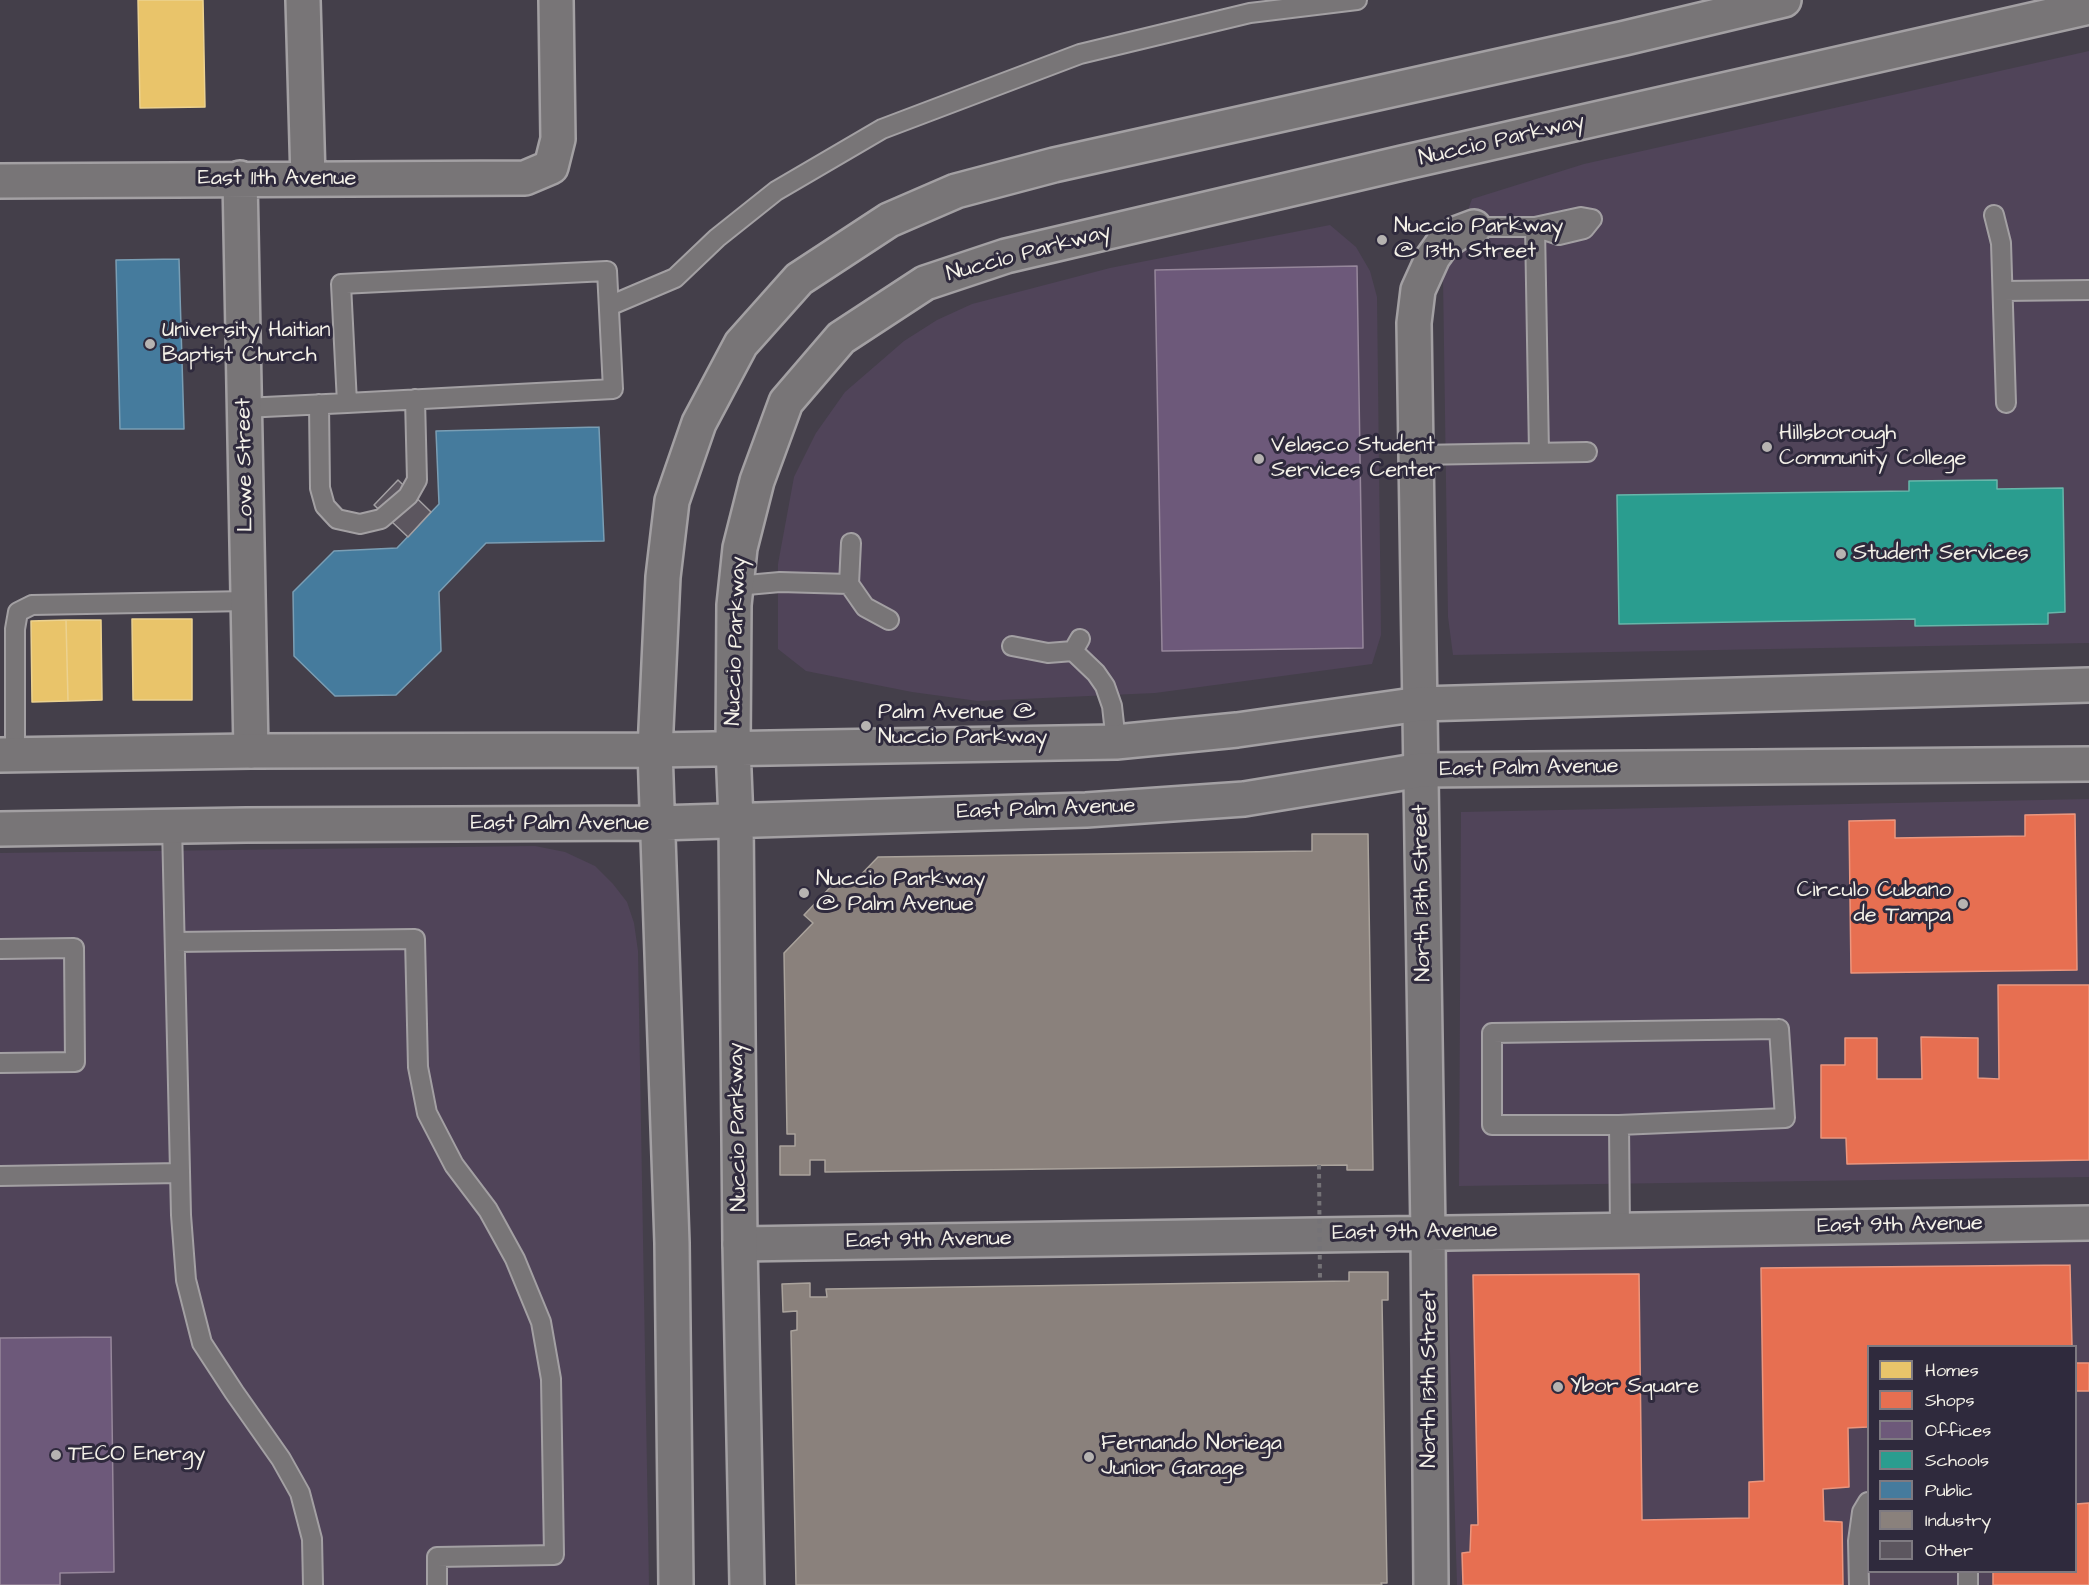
<!DOCTYPE html>
<style>
body{margin:0}
#map{position:relative;width:2089px;height:1585px;overflow:hidden;background:#443f4a;font-family:"Architects Daughter",sans-serif}
canvas{display:block}
.legend{position:absolute;left:1867px;top:1345px;width:210px;height:228px;box-sizing:border-box;background:#2f2a3d;border:2px solid #7e7a81;margin:0;padding:8px 10px;list-style:none;font-size:18px;color:#f4f1e8}
.legend li{display:flex;align-items:center;gap:12px;height:30px}
.legend b{width:30px;border:2px solid #7e7a81}
</style>
<div id="map">
<canvas width="2089" height="1585"></canvas>
<ul class="legend">
<li><b style="height:16px;background:#e9c46a"></b>Homes</li>
<li><b style="height:16px;background:#e76f51"></b>Shops</li>
<li><b style="height:16px;background:#6d597a"></b>Offices</li>
<li><b style="height:16px;background:#2a9d8f"></b>Schools</li>
<li><b style="height:16px;background:#457b9d"></b>Public</li>
<li><b style="height:16px;background:#8a817c"></b>Industry</li>
<li><b style="height:16px;background:#5c565f"></b>Other</li>
</ul>
</div>
<script>
const ctx = document.querySelector('canvas').getContext('2d');
ctx.lineJoin = 'round';
function paint(path, color) {
  ctx.fillStyle = color;
  ctx.fill(path, 'evenodd');
}
function toPath(rows) {
  const path = new Path2D();
  for (const r of rows) {
    path.moveTo(r[0], r[1]);
    for (let i = 2; i < r.length; i += 2) path.lineTo(r[i], r[i + 1]);
  }
  return path;
}
function strokePath(path, color, width, dash) {
  ctx.strokeStyle = color;
  ctx.lineWidth = width;
  ctx.lineCap = dash ? 'butt' : 'round';
  ctx.setLineDash(dash || []);
  ctx.stroke(path);
}
function drawText(font, color, halo, rows, align = 'center') {
  ctx.font = font + ' "Architects Daughter",sans-serif';
  ctx.lineWidth = 6;
  ctx.setLineDash([]);
  ctx.textBaseline = 'middle';
  ctx.strokeStyle = halo;
  ctx.fillStyle = color;
  for (const [text, x, y, turn = 0] of rows) {
    ctx.save();
    ctx.translate(x, y);
    ctx.rotate((+turn || 0) * Math.PI / 180);
    ctx.textAlign = isNaN(turn) ? turn : align;
    if (halo) ctx.strokeText(text, 0, 0);
    ctx.fillText(text, 0, 0);
    ctx.restore();
  }
}
const built = toPath([
 [2089,51,2089,643,1453,655,1448,617,1443,278,1472,199,1584,164],
 [1330,225,1356,247,1370,271,1377,297,1381,635,1372,664,1155,693,978,701,912,692,806,671,778,649,778,564,794,477,816,433,845,392,904,341,937,320,972,304,1110,268],
 [2089,799,2089,1177,1459,1186,1461,812],
 [535,846,565,852,595,866,613,884,627,902,634,923,638,951,649,1585,0,1585,0,853],
 [2089,1242,2089,1585,1457,1585,1447,1252],
 [1868,1346,2076,1346,2076,1572,1868,1572]
]);
const homes = toPath([
 [138,0,203,0,205,107,140,108,138,0],
 [132,619,192,619,192,700,133,700,132,619],
 [66,620,101,620,102,700,68,701,66,620],
 [66,620,68,701,32,702,31,621,66,620]
]);
const shops = toPath([
 [2075,814,2077,970,1851,973,1849,821,1895,820,1895,838,2025,836,2025,815,2075,814],
 [1998,985,2089,985,2089,1160,1847,1164,1846,1138,1821,1138,1821,1065,1845,1065,1845,1038,1877,1038,1877,1079,1922,1079,1921,1037,1978,1038,1978,1078,1999,1079,1998,985],
 [2070,1265,2072,1346,1868,1346,1868,1427,1848,1428,1849,1487,1823,1489,1824,1521,1842,1522,1843,1585,1463,1585,1462,1553,1470,1552,1471,1525,1478,1525,1473,1275,1639,1274,1642,1520,1749,1518,1749,1482,1764,1481,1761,1268,2070,1265],
 [2076,1363,2089,1363,2089,1391,2076,1391,2076,1363],
 [2089,1503,2089,1585,1993,1585,1993,1572,2076,1572,2076,1504,2089,1503]
]);
const offices = toPath([
 [1357,266,1363,648,1162,651,1155,270,1357,266],
 [111,1337,114,1572,60,1573,60,1585,0,1585,0,1338,111,1337]
]);
const schools = toPath([
 [1997,480,1997,489,2063,488,2065,612,2048,613,2048,624,1915,626,1915,619,1619,624,1617,495,1909,491,1909,481,1997,480]
]);
const public = toPath([
 [179,259,184,429,120,429,116,260,179,259],
 [599,427,604,541,486,543,439,592,441,651,396,695,335,696,294,656,293,592,334,551,397,548,439,504,436,431,599,427]
]);
const industry = toPath([
 [1312,834,1368,834,1373,1170,1347,1170,1347,1165,825,1172,825,1160,810,1160,810,1175,780,1175,780,1146,795,1146,795,1134,787,1134,784,953,813,923,804,915,841,876,851,885,878,857,1312,851,1312,834],
 [1349,1272,1388,1272,1388,1300,1382,1300,1387,1583,1381,1583,1382,1585,796,1585,791,1331,797,1330,797,1311,783,1312,782,1284,810,1283,810,1297,827,1297,826,1289,1349,1281,1349,1272]
]);
const building = toPath([
 [398,480,431,512,408,537,374,505,398,480]
]);
const lane = toPath([
 [1994,215,2001,243,2006,403],
 [1474,227,1535,227,1581,217,1592,219,1584,229,1559,235,1535,227],
 [1535,227,1539,453],
 [2003,291,2089,290],
 [609,306,675,278,717,238,776,191,882,129,1080,54,1250,13,1357,0],
 [319,404,320,488,325,506,337,519,360,524,381,519,408,496,417,480,415,399],
 [244,408,347,403,613,389,607,271,341,284,347,403],
 [1417,455,1587,452],
 [851,543,849,584,865,607,889,620],
 [736,586,780,582,849,584],
 [1012,646,1048,653,1073,651,1080,639],
 [1073,651,1096,673,1105,686,1112,706,1116,742],
 [15,755,15,629,18,612,32,605,248,601],
 [172,826,181,1215,186,1280,202,1343,234,1392,281,1459,300,1493,312,1539,313,1585],
 [175,942,415,939,418,1067,427,1113,454,1165,488,1210,515,1259,541,1322,551,1379,554,1555,437,1557,437,1585],
 [0,949,74,948,75,1062,0,1063],
 [1779,1029,1785,1118,1619,1125,1492,1125,1492,1033,1779,1029],
 [1619,1125,1620,1230],
 [0,1176,180,1173],
 [1968,1572,1968,1585],
 [1859,1585,1858,1541,1862,1512,1868,1502]
]);
const street = toPath([
 [303,0,308,179],
 [240,178,251,751],
 [0,181,525,178,551,167,558,139,556,0],
 [740,1244,2089,1223],
 [1431,1585,1428,1233,1414,323,1418,290,1433,257,1443,243,1458,233,1474,227]
]);
const secondary = toPath([
 [0,755,251,751,655,750,1116,742,1237,730,1420,704,2089,685],
 [0,829,246,825,658,823,1086,810,1244,799,1421,770,2089,764],
 [676,1585,672,1243,655,750,663,577,672,501,699,423,741,344,799,279,889,220,956,191,1054,165,1625,38,1784,0],
 [747,1585,740,1244,736,821,733,747,734,605,740,548,757,481,786,402,841,338,925,283,1006,256,1402,163,2089,7]
]);
const pathBridge = toPath([
 [1319,1165,1320,1281]
]);
const markers = [
 [1382,240,6,"#b6b3b1"],
 [150,344,6,"#b6b3b1"],
 [1767,447,6,"#b6b3b1"],
 [1259,459,6,"#b6b3b1"],
 [1841,554,6,"#b6b3b1"],
 [866,726,6,"#b6b3b1"],
 [804,893,6,"#b6b3b1"],
 [1963,904,6,"#b6b3b1"],
 [1558,1387,6,"#b6b3b1"],
 [56,1455,6,"#b6b3b1"],
 [1089,1457,6,"#b6b3b1"]
];
const streetNames = [
 ["Nuccio Parkway",1502,141,-13],
 ["East 11th Avenue",277,179],
 ["Nuccio Parkway",1029,254,-15],
 ["Lowe Street",246,465,-91],
 ["Nuccio Parkway",737,641,-88],
 ["East Palm Avenue",1529,769,-1],
 ["East Palm Avenue",1046,810,-2],
 ["East Palm Avenue",560,824],
 ["North 13th Street",1423,893,-91],
 ["Nuccio Parkway",739,1127,-91],
 ["East 9th Avenue",1900,1226,-1],
 ["East 9th Avenue",1415,1233,-1],
 ["East 9th Avenue",929,1241,-1],
 ["North 13th Street",1430,1379,-90]
];
const poiNames = [
 ["Nuccio Parkway",1394,227],
 ["@ 13th Street",1394,252],
 ["University Haitian",162,331],
 ["Baptist Church",162,356],
 ["Hillsborough",1779,434],
 ["Community College",1779,459],
 ["Velasco Student",1271,446],
 ["Services Center",1271,471],
 ["Student Services",1853,554],
 ["Palm Avenue @",878,713],
 ["Nuccio Parkway",878,738],
 ["Nuccio Parkway",816,880],
 ["@ Palm Avenue",816,905],
 ["Circulo Cubano",1951,891,"right"],
 ["de Tampa",1951,916,"right"],
 ["Ybor Square",1570,1387],
 ["Fernando Noriega",1101,1444],
 ["Junior Garage",1101,1469],
 ["TECO Energy",68,1455]
];
paint(built, '#504459');
paint(homes, '#e9c46a');
strokePath(homes, '#ecd290', 1.5);
paint(shops, '#e76f51');
strokePath(shops, '#eb967e', 1.5);
paint(offices, '#6d597a');
strokePath(offices, '#96879b', 1.5);
paint(schools, '#2a9d8f');
strokePath(schools, '#67b6aa', 1.5);
paint(public, '#457b9d');
strokePath(public, '#7a9eb4', 1.5);
paint(industry, '#8a817c');
strokePath(industry, '#aaa39c', 1.5);
paint(building, '#5c565f');
strokePath(building, '#a3a0a3', 1.5);
strokePath(lane, '#a3a0a3', 22);
strokePath(street, '#a3a0a3', 38);
strokePath(secondary, '#a3a0a3', 38);
strokePath(lane, '#787577', 18);
strokePath(street, '#787577', 33);
strokePath(secondary, '#787577', 33);
strokePath(pathBridge, '#757377', 4, [4.5, 4.5]);
for (const [x, y, r, color] of markers) {
  const dot = new Path2D();
  dot.arc(x, y, r, 0, 2 * Math.PI);
  ctx.fillStyle = color;
  ctx.fill(dot);
  strokePath(dot, '#2f2a3d', 2);
}
drawText('22px', '#f4f1e8', '#2f2a3d', streetNames);
drawText('22px', '#f4f1e8', '#2f2a3d', poiNames, 'left');
</script>
